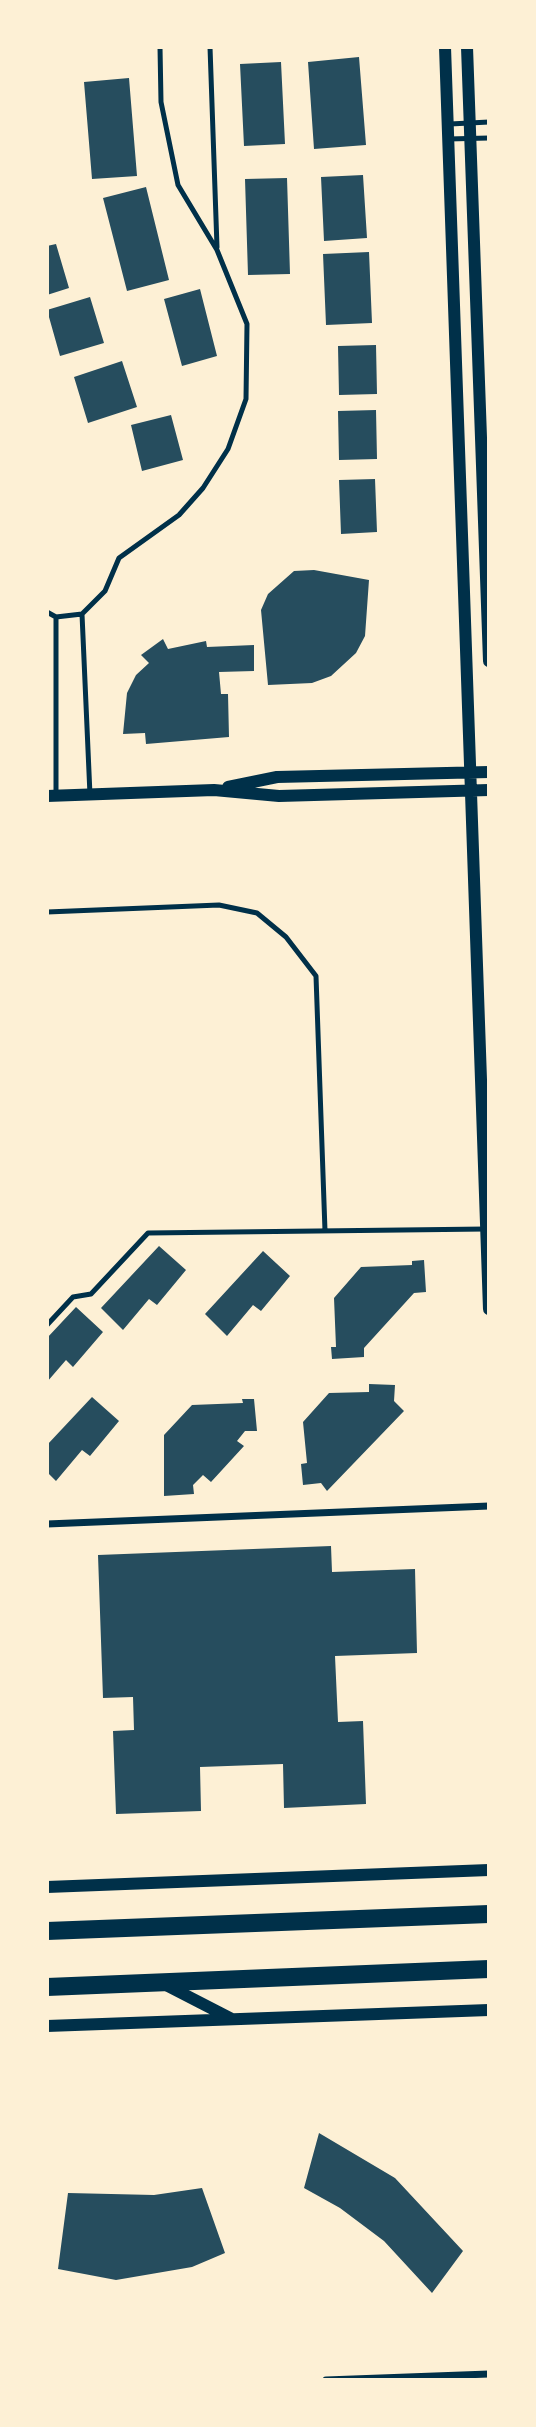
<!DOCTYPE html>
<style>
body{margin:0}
#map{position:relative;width:536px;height:2427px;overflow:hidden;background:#fdf0d5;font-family:Jost,sans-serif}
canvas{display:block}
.frame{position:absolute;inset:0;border:49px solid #fdf0d5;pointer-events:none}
</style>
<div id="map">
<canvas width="536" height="2427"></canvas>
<div class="frame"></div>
</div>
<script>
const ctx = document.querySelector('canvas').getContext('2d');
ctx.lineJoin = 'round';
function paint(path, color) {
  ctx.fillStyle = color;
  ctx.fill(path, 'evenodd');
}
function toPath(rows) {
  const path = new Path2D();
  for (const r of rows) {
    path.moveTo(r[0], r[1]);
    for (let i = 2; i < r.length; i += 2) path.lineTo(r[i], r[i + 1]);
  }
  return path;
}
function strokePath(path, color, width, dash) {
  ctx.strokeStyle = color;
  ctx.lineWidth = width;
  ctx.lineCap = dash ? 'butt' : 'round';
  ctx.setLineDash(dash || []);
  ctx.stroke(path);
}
const building = toPath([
 [359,57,366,145,314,149,308,62],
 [281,62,285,144,244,146,240,64],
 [129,78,137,176,92,179,84,82],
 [363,175,367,238,324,241,321,177],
 [287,178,290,274,248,275,245,179],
 [146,187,169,280,127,291,103,198],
 [56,244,69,288,47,295,47,246],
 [369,252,372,323,326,325,323,254],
 [200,289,217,356,182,366,164,299],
 [90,297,104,343,60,356,47,310],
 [376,345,377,394,339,395,338,346],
 [122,361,137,407,88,423,74,377],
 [376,410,377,459,339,460,338,411],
 [171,415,183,460,142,471,131,425],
 [375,479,377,532,341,534,339,480],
 [314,570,369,580,365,636,356,653,331,676,312,683,268,685,261,610,268,594,294,571],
 [163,639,168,649,206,641,207,647,254,645,254,671,219,672,221,694,228,694,229,737,146,744,145,733,123,734,127,693,136,675,149,663,141,655],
 [159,1246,186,1270,157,1305,149,1299,123,1330,101,1308],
 [263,1251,290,1276,261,1311,253,1305,227,1336,205,1314],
 [424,1260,426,1292,414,1293,364,1348,364,1357,332,1359,331,1347,336,1347,334,1298,361,1267,412,1265,412,1261],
 [76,1307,103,1332,73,1367,66,1360,47,1382,47,1338],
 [369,1384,395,1385,394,1401,404,1411,327,1491,321,1483,303,1485,301,1464,307,1463,303,1422,329,1393,369,1392],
 [92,1397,119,1421,90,1456,82,1450,56,1481,47,1472,47,1445],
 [242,1399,254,1399,257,1431,245,1431,237,1441,244,1446,211,1482,203,1475,193,1485,194,1494,164,1496,164,1435,192,1405,243,1403],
 [331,1546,332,1572,415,1569,417,1653,335,1656,338,1722,363,1721,366,1804,284,1808,283,1764,200,1767,201,1811,116,1814,113,1731,134,1730,133,1697,103,1698,98,1555],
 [319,2133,395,2178,463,2251,432,2293,384,2241,340,2208,304,2188],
 [202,2188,225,2253,192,2267,116,2280,58,2269,68,2193,154,2195]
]);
const service = toPath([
 [210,47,217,247],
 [450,124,489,122],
 [448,139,489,138],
 [47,612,56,617,82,614,105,591,119,558,179,515,203,488,228,449,246,399,247,324,217,250,178,185,161,102,160,47],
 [82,614,90,795],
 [56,617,56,796],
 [47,912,219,905,257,913,286,937,316,976,325,1231],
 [47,1325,73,1297,91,1294,148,1233,486,1229]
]);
const minor = toPath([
 [47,1524,489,1506],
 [326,2380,489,2374]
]);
const tertiary = toPath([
 [445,47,489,1309],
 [467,47,489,661],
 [228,787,277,777,489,772],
 [47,796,214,790,279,796,489,790],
 [47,1887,489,1870],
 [164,1984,232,2019],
 [47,2026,489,2010]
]);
const primary = toPath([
 [47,1931,489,1914],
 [47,1987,489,1969]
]);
paint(building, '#264d5e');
strokePath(service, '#003049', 5);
strokePath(minor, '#003049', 7);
strokePath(tertiary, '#003049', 12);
strokePath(primary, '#003049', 18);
</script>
